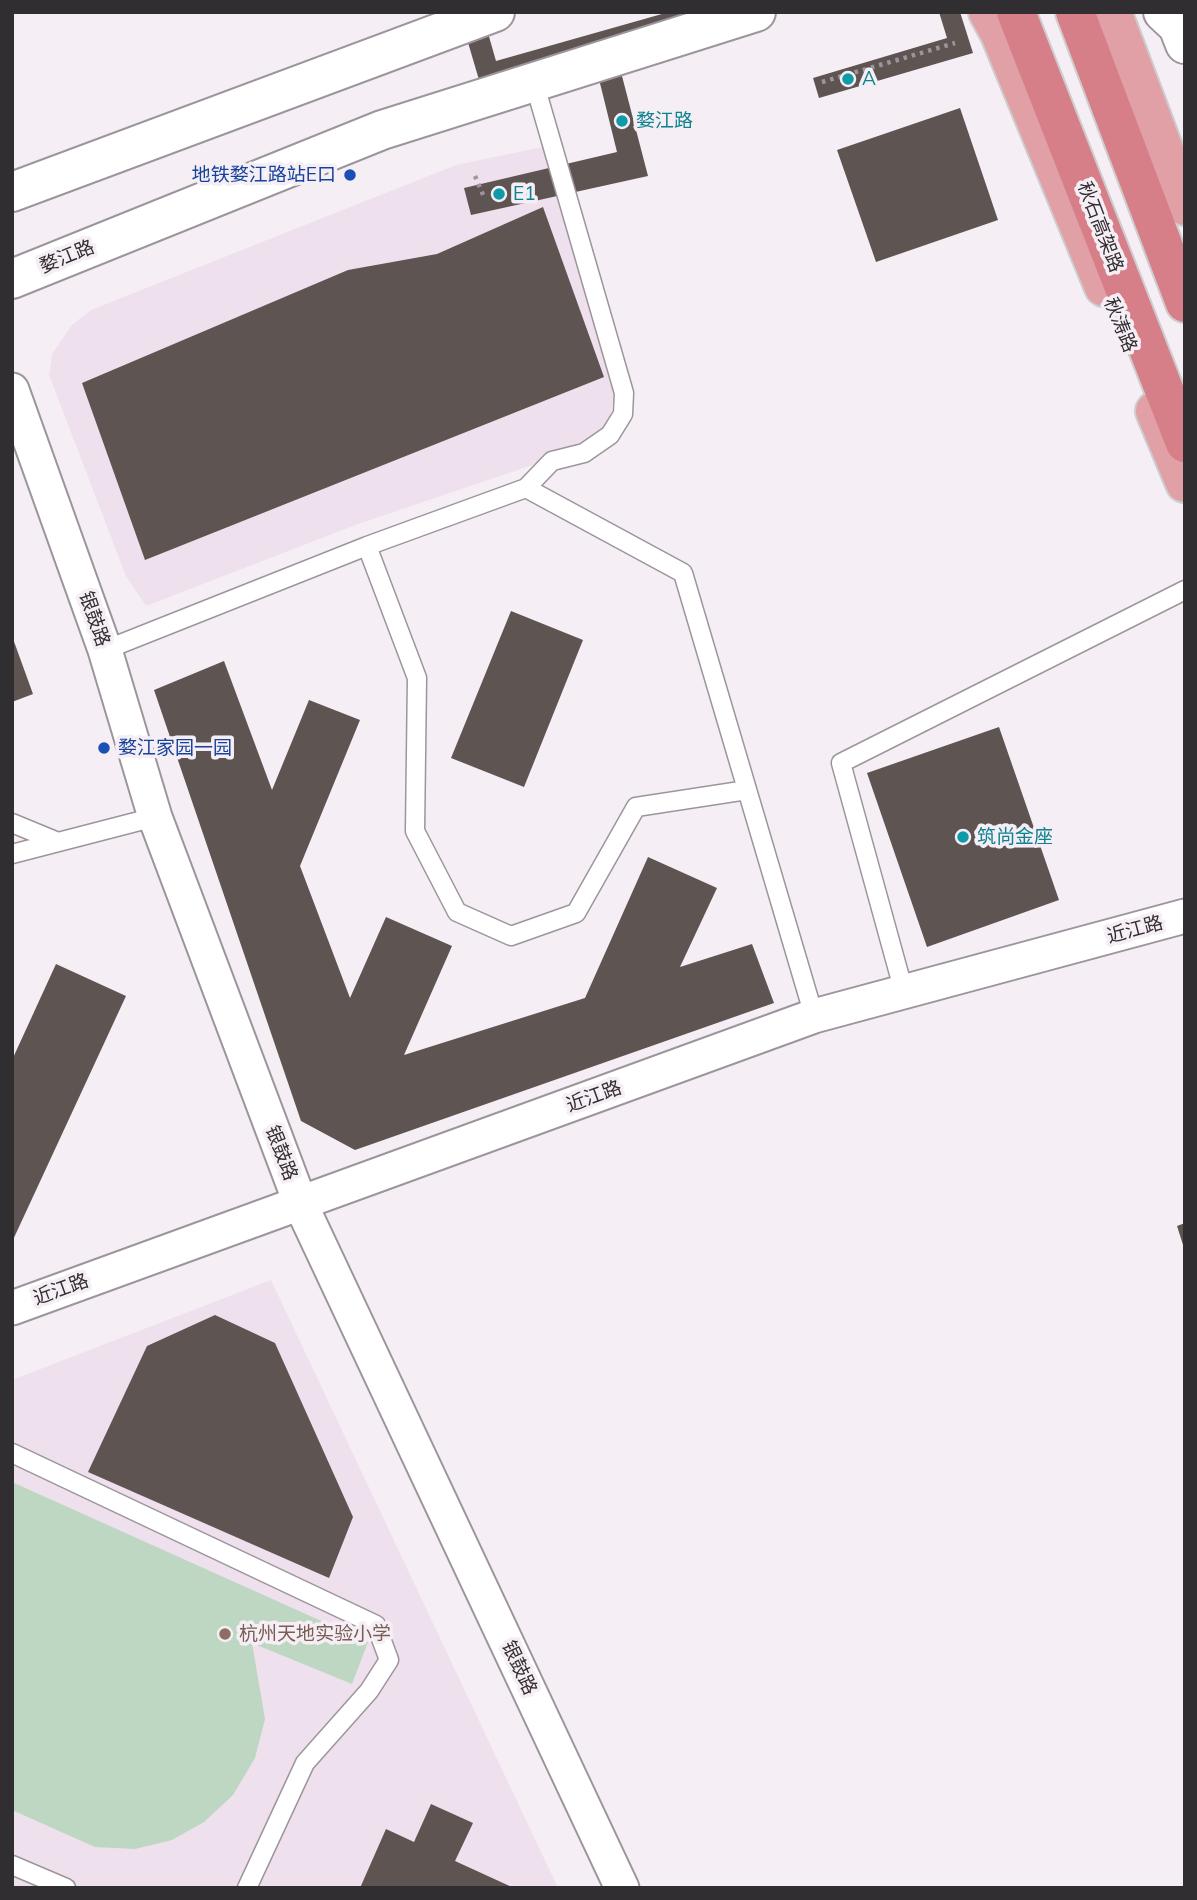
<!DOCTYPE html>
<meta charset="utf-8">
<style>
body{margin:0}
#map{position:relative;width:1197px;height:1900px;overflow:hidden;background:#f6eef5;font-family:Mulish,sans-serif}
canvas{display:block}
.frame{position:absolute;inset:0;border:14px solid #312e31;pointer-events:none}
</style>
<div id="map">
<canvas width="1197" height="1900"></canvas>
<div class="frame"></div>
</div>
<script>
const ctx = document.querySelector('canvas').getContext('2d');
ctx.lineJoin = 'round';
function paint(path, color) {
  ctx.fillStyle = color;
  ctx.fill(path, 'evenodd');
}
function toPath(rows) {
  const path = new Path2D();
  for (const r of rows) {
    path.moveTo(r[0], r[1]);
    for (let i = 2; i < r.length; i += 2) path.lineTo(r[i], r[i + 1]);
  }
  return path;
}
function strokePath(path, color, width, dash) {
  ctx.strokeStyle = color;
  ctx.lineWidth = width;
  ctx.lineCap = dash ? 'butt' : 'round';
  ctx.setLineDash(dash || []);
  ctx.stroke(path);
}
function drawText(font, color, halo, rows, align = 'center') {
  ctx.font = font + ' Mulish,"Noto Sans SC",sans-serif';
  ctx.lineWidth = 7;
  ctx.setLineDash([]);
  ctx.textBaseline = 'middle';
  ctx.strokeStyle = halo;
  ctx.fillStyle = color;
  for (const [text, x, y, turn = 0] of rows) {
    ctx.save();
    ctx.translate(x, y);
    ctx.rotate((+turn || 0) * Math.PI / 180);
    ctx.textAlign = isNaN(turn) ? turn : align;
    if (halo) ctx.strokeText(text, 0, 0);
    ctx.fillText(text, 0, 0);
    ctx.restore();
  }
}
const built = toPath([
 [543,147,615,390,609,421,596,437,571,452,358,524,146,606,126,576,49,375,52,354,72,325,91,310,456,165],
 [271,1280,558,1888,12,1888,12,1380]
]);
const green = toPath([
 [12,1482,368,1642,352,1684,252,1643,265,1719,255,1758,233,1795,204,1822,172,1840,135,1849,95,1847,12,1810]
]);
const building = toPath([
 [459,12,482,12,496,61,669,12,760,12,616,53,648,176,471,215,464,188,617,152,594,59,482,90],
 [939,12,960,12,973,53,819,98,813,78,947,38],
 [960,108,998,220,876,262,837,150],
 [543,207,604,377,145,560,82,383,348,270,437,254],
 [511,611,583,640,524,787,451,758],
 [12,636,33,694,12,702],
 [224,661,272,790,309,700,360,720,300,866,350,998,386,917,452,946,404,1055,585,998,648,857,717,888,680,967,752,944,774,1003,355,1150,301,1121,154,690],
 [999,727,1059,900,927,947,867,773],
 [56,964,126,996,12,1242,12,1060],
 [1185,1223,1185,1248,1184,1248,1177,1226],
 [215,1315,275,1343,353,1517,329,1578,88,1472,147,1346],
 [431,1804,473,1823,455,1861,514,1888,360,1888,386,1829,414,1842]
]);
const path = toPath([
 [822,82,955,43],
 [475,176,484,197]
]);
const service = toPath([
 [526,488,552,461,584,453,610,435,623,414,624,393,534,82],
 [367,546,417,678,415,831,457,912,511,936,576,913,636,807,747,790],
 [105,650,367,546,526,488,683,573,814,1016],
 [12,823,58,842],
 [12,854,155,817],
 [904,992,841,763,1185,590],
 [12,1453,376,1625,389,1660,369,1691,305,1763,247,1888],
 [12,1865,66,1888]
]);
const minor = toPath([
 [12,390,105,650,155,817,301,1205,622,1888],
 [12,1308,814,1016,1185,916]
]);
const secondary = toPath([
 [1163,12,1178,26,1185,44],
 [12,192,495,12],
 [12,279,382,130,756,12]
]);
const primary = toPath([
 [988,12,1000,34,1104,287],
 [1112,12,1185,206],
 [1155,411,1185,483]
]);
const trunk = toPath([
 [1016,12,1185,443],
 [1075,12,1185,303]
]);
const markers = [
 [848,79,7,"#0f9aa8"],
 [622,121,7,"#0f9aa8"],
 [350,175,7,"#1a4fb4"],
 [499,194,7,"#0f9aa8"],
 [104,748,7,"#1a4fb4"],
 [963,837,7,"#0f9aa8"],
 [225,1634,7,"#8d6e63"]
];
const cultureNames = [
 ["A",862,79],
 ["婺江路",636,121],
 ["E1",513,194],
 ["筑尚金座",977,837]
];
const transitNames = [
 ["地铁婺江路站E口",336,175],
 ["婺江家园一园",118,748,"left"]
];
const streetNames = [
 ["秋石高架路",1100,227,69],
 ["婺江路",67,257,-22],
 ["秋涛路",1120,325,68],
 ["银鼓路",94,619,71],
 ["近江路",1135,930,-15],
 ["近江路",594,1097,-20],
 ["银鼓路",281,1153,69],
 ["近江路",61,1290,-20],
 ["银鼓路",519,1668,65]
];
const educationNames = [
 ["杭州天地实验小学",239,1634]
];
paint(built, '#eee0ed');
paint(green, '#bdd7c3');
paint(building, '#5e5452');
strokePath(service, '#9d959c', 21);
strokePath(minor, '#9d959c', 37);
strokePath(secondary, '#9d959c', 42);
strokePath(primary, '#cecdce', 42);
strokePath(trunk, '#cecdce', 42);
strokePath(path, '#9c969c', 4.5, [3.5, 5]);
strokePath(service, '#fff', 18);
strokePath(minor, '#fff', 33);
strokePath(secondary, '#fff', 38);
strokePath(primary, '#e19fa6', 38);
strokePath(trunk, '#d77f88', 38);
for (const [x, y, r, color] of markers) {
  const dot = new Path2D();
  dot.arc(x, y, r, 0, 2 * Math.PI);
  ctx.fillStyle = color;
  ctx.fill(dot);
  strokePath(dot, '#f6eef5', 2.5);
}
drawText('19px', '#0d838f', '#f6eef5', cultureNames, 'left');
drawText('19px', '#164399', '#f6eef5', transitNames, 'right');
drawText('19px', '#312e31', '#f6eef5', streetNames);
drawText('19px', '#785e54', '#f6eef5', educationNames, 'left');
</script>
